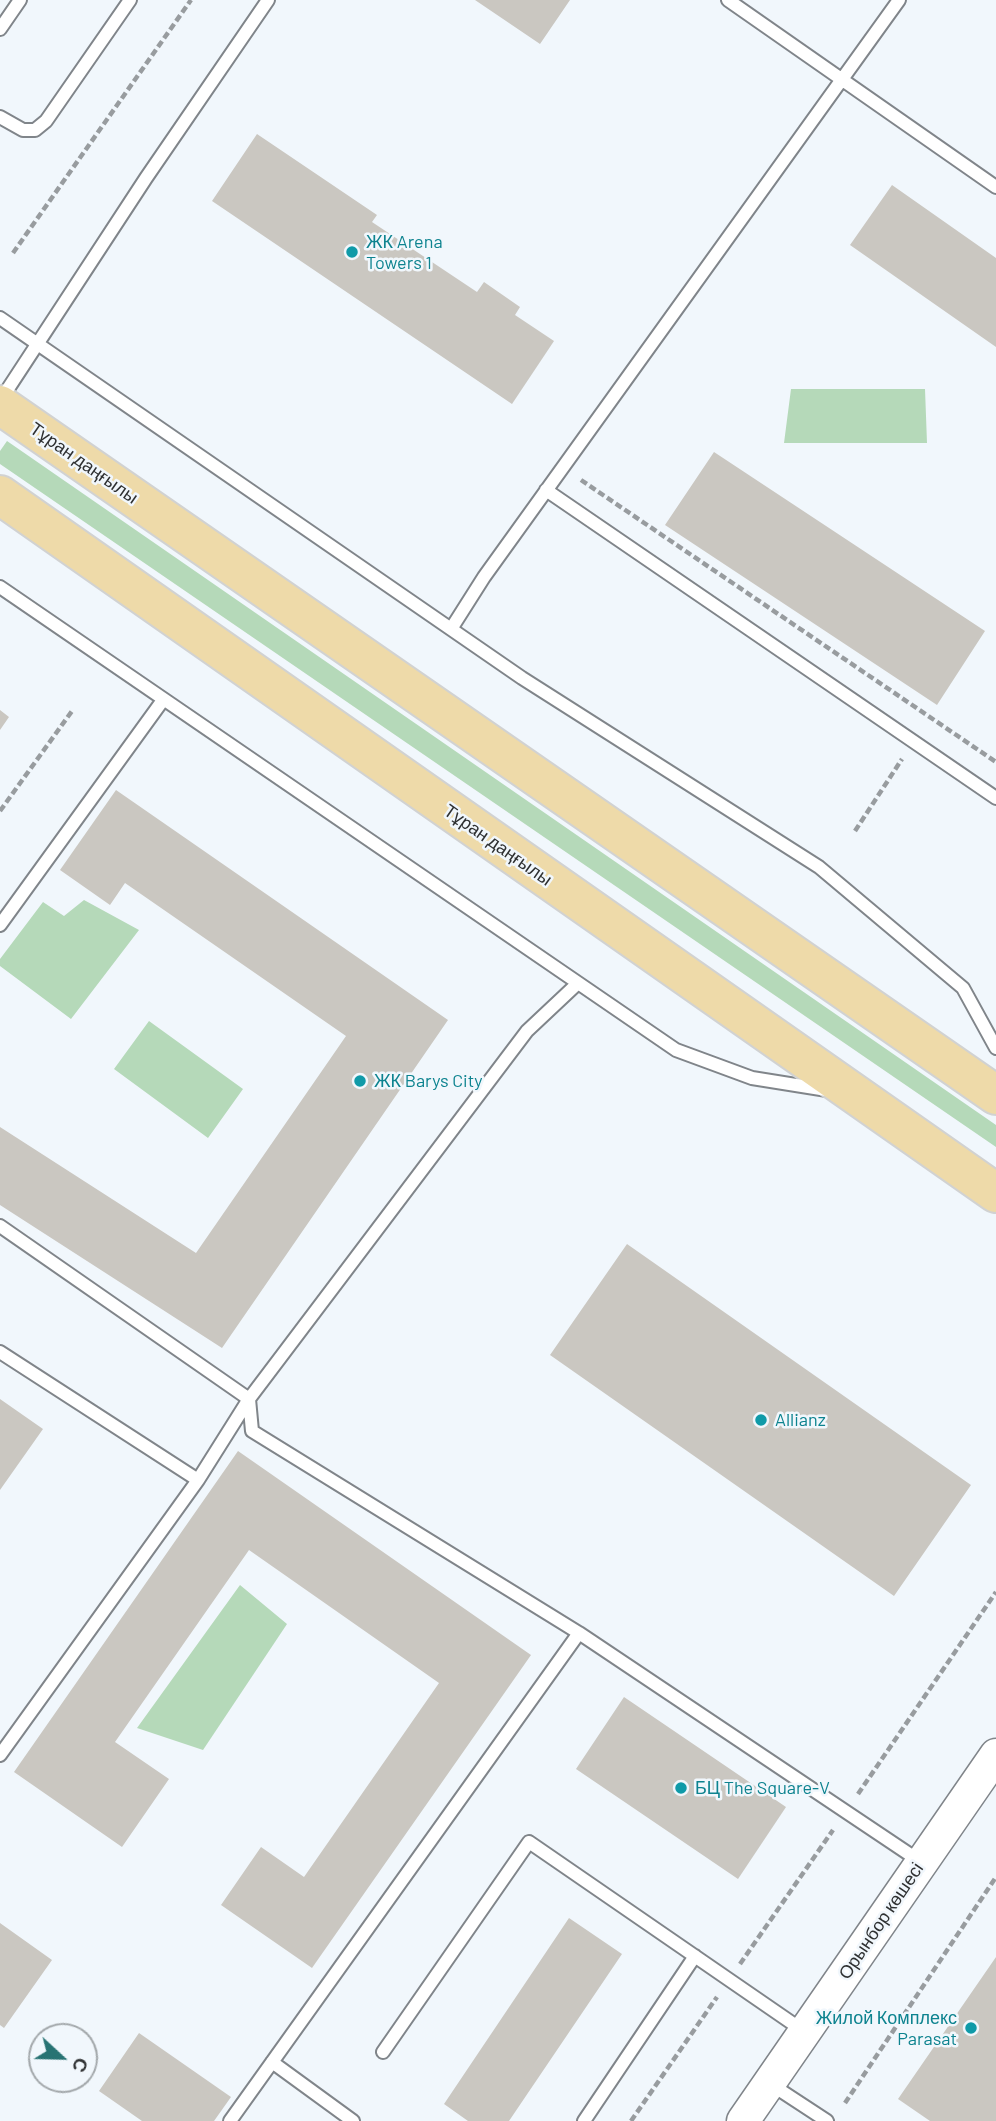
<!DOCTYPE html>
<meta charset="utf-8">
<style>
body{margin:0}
#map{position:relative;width:996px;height:2121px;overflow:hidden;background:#f1f7fc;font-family:Barlow,sans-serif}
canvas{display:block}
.north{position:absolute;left:28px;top:2023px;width:70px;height:70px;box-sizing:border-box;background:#f1f7fc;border:2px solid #a3a8ab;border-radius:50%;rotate:112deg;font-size:19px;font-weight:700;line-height:28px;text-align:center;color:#2f3132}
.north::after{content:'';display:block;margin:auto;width:24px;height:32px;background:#287373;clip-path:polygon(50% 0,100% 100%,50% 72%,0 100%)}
</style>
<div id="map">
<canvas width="996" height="2121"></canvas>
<div class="north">С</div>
</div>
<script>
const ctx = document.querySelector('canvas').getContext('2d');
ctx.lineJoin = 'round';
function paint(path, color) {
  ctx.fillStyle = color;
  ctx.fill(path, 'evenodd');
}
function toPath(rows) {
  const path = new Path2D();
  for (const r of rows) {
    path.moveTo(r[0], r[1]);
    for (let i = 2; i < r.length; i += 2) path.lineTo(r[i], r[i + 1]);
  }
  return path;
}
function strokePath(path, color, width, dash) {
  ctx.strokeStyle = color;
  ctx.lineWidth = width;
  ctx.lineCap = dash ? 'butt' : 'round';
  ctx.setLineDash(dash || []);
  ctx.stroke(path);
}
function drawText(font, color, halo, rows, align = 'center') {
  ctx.font = font + ' Barlow,sans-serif';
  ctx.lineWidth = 5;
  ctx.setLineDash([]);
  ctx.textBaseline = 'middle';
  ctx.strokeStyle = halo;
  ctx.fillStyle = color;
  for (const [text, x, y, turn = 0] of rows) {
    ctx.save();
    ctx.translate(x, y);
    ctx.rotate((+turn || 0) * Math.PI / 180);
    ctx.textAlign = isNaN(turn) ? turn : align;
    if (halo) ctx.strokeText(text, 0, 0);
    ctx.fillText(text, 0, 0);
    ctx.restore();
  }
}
const green = toPath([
 [791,389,925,389,927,443,784,443],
 [7,441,996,1125,996,1147,0,464,0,451],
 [84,900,139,930,71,1019,0,966,0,959,43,902,64,916],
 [149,1021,243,1089,208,1138,114,1069],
 [240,1585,287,1624,203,1750,137,1728]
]);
const building = toPath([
 [475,0,570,0,540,44],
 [257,134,377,215,372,222,477,292,484,282,520,307,515,315,554,341,512,404,212,201],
 [892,185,996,258,996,347,850,245],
 [714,452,985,631,937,705,665,525],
 [0,710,9,717,0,730],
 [116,790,448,1020,222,1348,0,1205,0,1127,196,1253,346,1036,125,883,110,905,60,870],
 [627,1244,971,1485,894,1596,550,1355],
 [0,1399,43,1429,0,1490],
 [238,1451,531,1655,312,1968,221,1905,261,1847,304,1877,439,1683,249,1550,115,1742,169,1779,122,1847,14,1772],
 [624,1697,786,1807,738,1879,576,1769],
 [569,1918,622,1954,509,2121,468,2121,444,2104],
 [0,1923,52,1960,4,2028,0,2025],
 [996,1957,996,2121,930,2121,898,2099],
 [139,2033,231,2097,214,2121,142,2121,99,2091]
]);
const path = toPath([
 [13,253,191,0],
 [581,480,996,762],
 [0,811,72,711],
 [855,831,902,759],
 [858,1794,996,1592],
 [740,1964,833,1830],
 [845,2103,996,1877],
 [631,2121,717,1997]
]);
const service = toPath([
 [728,0,996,187],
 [0,29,20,0],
 [0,117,23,130,35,130,46,121,130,0],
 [0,318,522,678,819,867,963,988,996,1048],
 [0,401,146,178,268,0],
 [546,490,996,798],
 [0,587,676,1050,752,1078,827,1090],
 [451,629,484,577,899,0],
 [0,925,163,700],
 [0,1226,249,1399,252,1431,579,1633,921,1862],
 [0,1352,198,1480],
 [0,1755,198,1480,249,1399,527,1031,577,984],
 [383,2052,529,1842,805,2032],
 [272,2062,353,2121],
 [769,2083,827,2121],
 [230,2121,579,1633],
 [584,2121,695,1956]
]);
const tertiary = toPath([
 [743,2121,996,1755]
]);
const primary = toPath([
 [0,405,996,1095],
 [0,495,996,1193]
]);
const markers = [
 [352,252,7,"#0f9aa8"],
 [360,1081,7,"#0f9aa8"],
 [761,1420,7,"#0f9aa8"],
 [681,1788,7,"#0f9aa8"],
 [971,2028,7,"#0f9aa8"]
];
const cultureNames = [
 ["ЖК Arena",366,242],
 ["Towers 1",366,263],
 ["ЖК Barys City",374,1081],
 ["Allianz",775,1420],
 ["БЦ The Square-V",695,1788],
 ["Жилой Комплекс",957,2018,"right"],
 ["Parasat",957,2039,"right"]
];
const streetNames = [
 ["Тұран даңғылы",84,463,35],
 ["Тұран даңғылы",498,845,35],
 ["Орынбор көшесі",881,1921,-56]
];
paint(green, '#b5d9b9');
paint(building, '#cac7c1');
strokePath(service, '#80858a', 16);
strokePath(tertiary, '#80858a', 35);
strokePath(primary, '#d1d2d2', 42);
strokePath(path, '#989c9f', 4.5, [7, 3.5]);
strokePath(service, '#fff', 12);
strokePath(tertiary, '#fff', 32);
strokePath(primary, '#eedaa9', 38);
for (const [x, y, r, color] of markers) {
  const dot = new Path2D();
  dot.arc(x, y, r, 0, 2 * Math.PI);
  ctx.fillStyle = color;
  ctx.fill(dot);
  strokePath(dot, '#f1f7fc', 2.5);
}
drawText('18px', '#0d838f', '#f1f7fc', cultureNames, 'left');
drawText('18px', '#2f3132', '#f1f7fc', streetNames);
</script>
